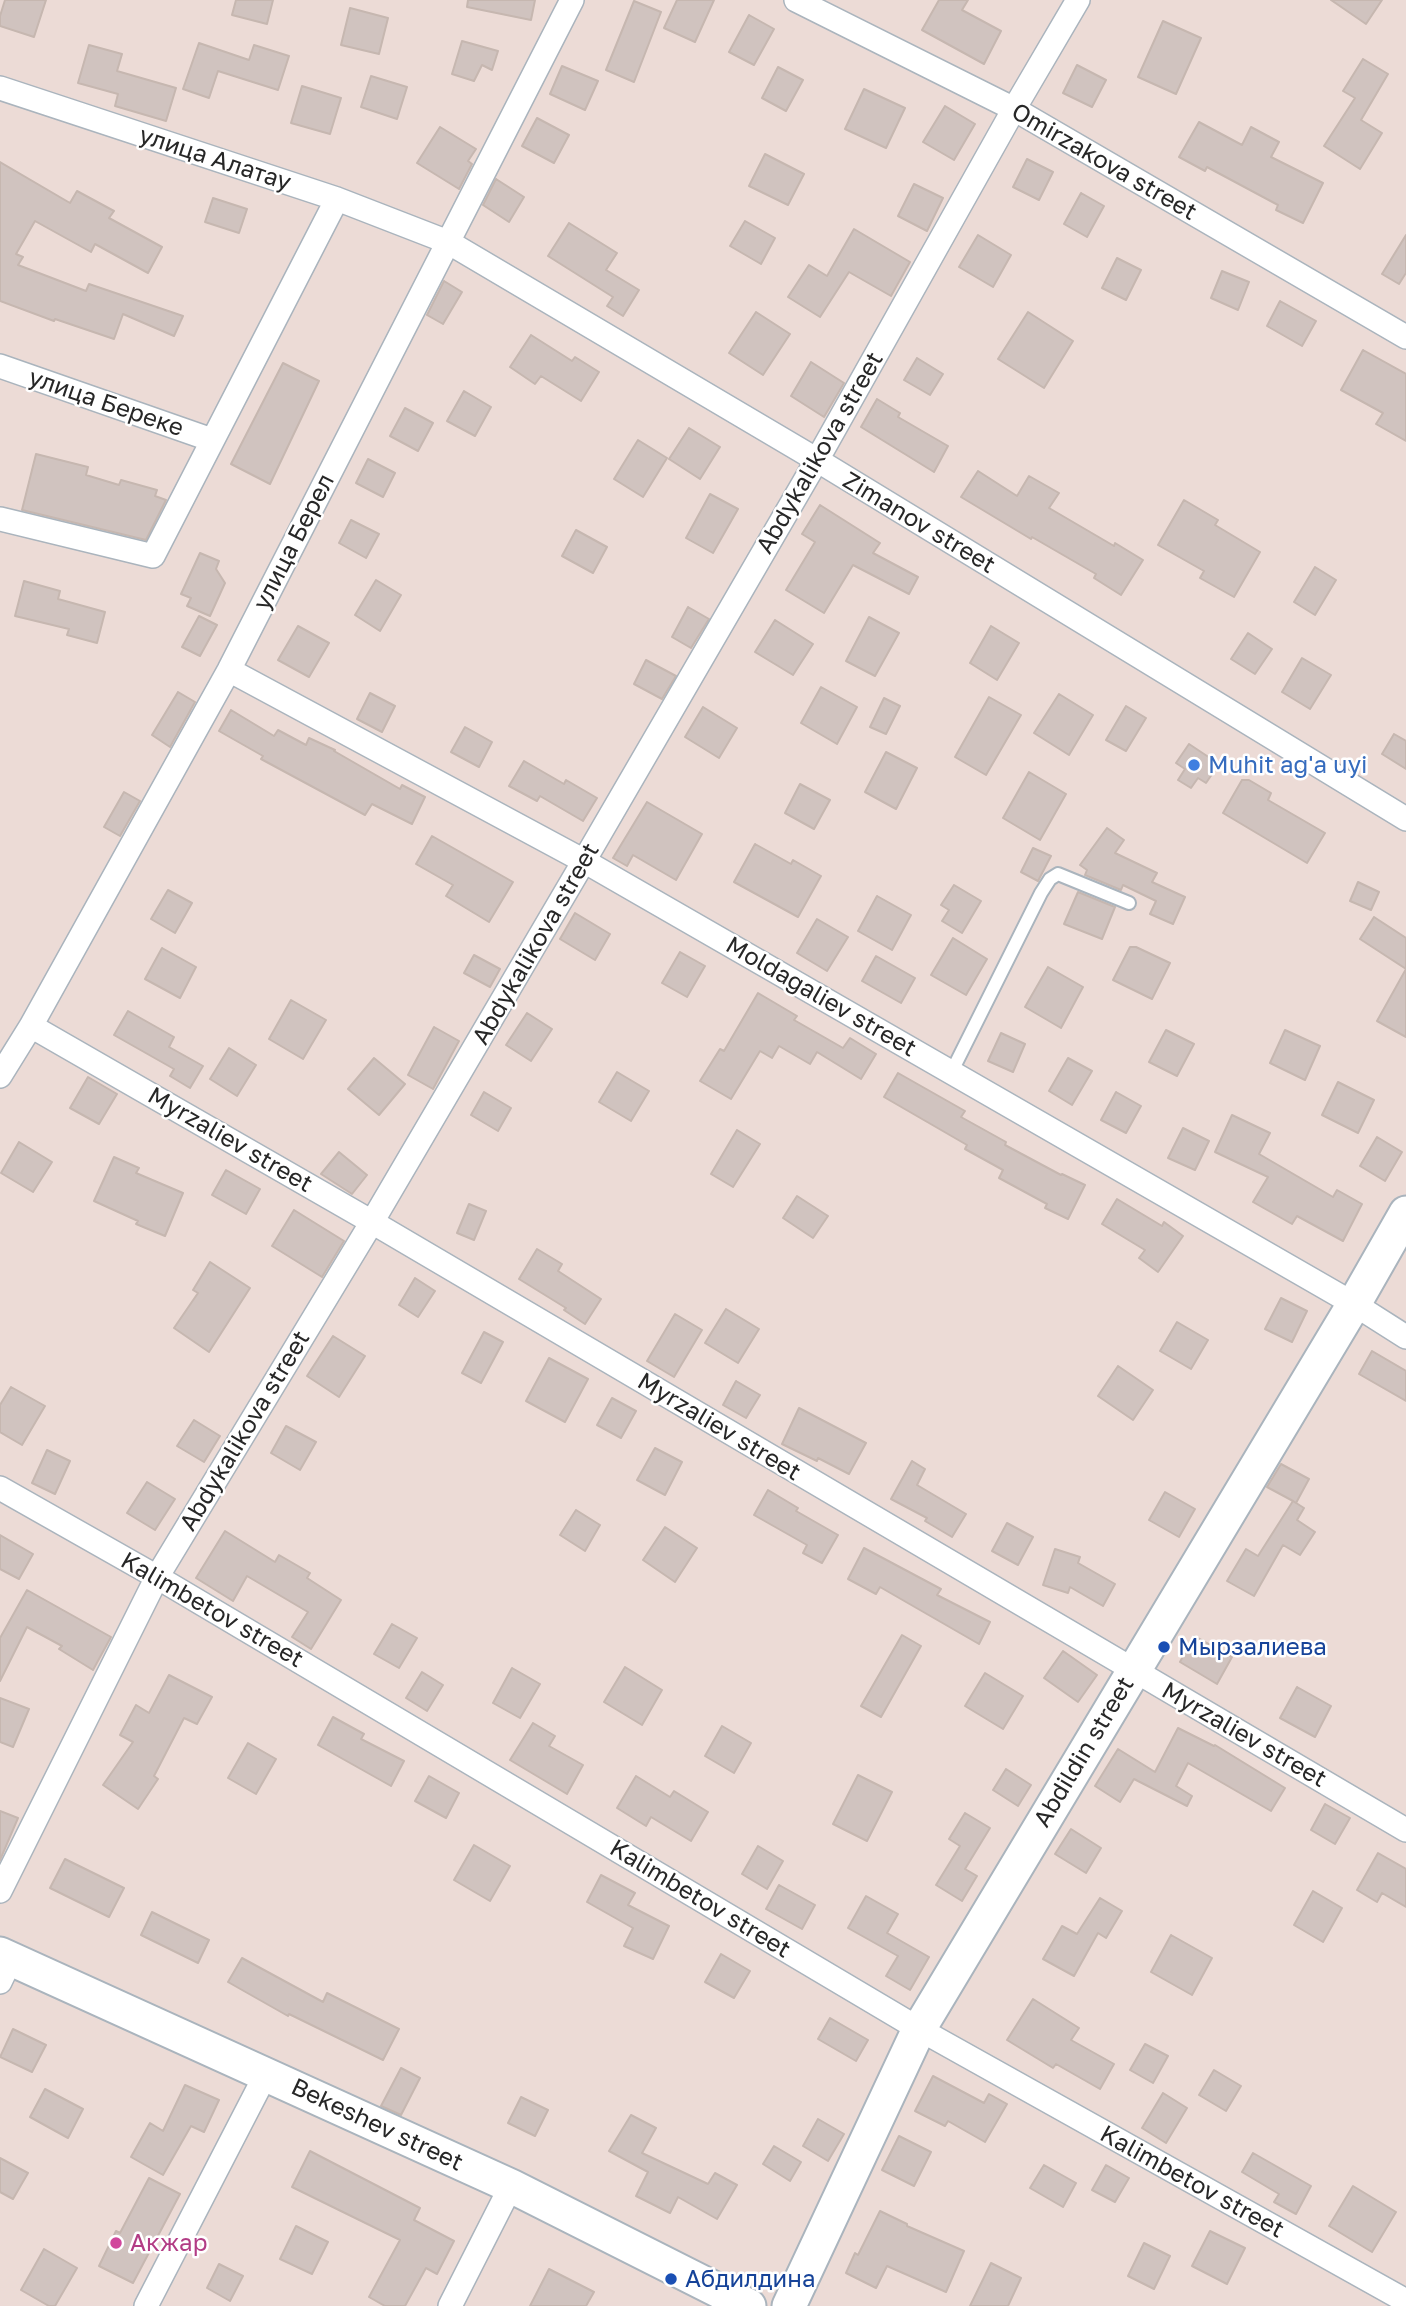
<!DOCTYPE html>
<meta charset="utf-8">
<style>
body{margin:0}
canvas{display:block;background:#ecdbd6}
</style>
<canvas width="1406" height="2306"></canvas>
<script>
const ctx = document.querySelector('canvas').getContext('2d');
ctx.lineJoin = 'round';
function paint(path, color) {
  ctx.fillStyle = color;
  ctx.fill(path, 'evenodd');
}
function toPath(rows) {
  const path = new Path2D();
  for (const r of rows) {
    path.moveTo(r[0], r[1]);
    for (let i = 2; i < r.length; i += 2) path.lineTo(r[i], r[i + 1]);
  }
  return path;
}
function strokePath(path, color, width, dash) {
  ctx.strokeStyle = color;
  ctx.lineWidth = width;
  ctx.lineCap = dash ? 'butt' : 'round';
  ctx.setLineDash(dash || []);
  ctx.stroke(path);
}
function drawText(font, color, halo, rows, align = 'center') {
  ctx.font = font + ' "Golos Text",sans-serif';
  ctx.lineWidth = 5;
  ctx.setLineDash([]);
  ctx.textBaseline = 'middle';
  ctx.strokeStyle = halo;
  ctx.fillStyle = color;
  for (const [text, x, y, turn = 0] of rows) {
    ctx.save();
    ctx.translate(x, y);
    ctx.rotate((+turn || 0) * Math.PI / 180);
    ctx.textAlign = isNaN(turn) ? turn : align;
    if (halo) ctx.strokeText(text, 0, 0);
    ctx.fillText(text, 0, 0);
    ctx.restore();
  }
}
const building = toPath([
 [5,0,46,0,34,37,0,26,0,16,5,0],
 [236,0,273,0,267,24,232,15,236,0],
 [468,0,535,0,531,20,467,7,468,0],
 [677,0,714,0,695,42,664,28,677,0],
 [939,0,968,0,962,10,1001,31,984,64,922,30,939,0],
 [1331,0,1382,0,1366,24,1331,0],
 [634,1,661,12,634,82,606,70,634,1],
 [350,8,388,18,379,54,341,45,350,8],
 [749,15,774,29,754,65,729,52,749,15],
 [1163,21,1201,38,1176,94,1138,77,1163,21],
 [462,41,498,51,492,70,482,65,474,81,452,74,462,41],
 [199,43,249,60,254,45,289,56,278,90,218,71,209,98,183,89,199,43],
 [89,45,122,54,117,71,176,88,166,121,115,106,118,94,78,83,89,45],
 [1363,59,1388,74,1361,120,1382,133,1360,169,1324,146,1355,98,1343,91,1363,59],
 [1077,65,1106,80,1092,107,1063,93,1077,65],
 [562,66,598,81,585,110,550,94,562,66],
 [778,67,803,80,786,111,762,98,778,67],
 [371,76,407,87,397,119,361,107,371,76],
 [302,86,341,98,330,134,291,123,302,86],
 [864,89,905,108,886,148,845,129,864,89],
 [945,106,975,124,954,160,923,142,945,106],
 [537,118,569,135,554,163,522,146,537,118],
 [1199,122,1242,145,1251,127,1279,142,1271,157,1323,183,1303,223,1276,210,1278,205,1207,167,1205,171,1179,157,1199,122],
 [440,127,476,149,468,161,472,164,459,189,417,163,440,127],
 [765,154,804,174,788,205,749,186,765,154],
 [1027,159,1053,172,1039,200,1013,187,1027,159],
 [0,162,70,203,77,191,114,211,109,218,162,247,148,273,95,244,91,252,35,221,16,254,23,257,18,265,86,291,89,284,183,316,174,336,123,314,114,339,55,319,54,321,0,301,0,162],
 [496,179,524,197,509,222,483,205,496,179],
 [914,184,943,198,927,231,898,216,914,184],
 [1081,193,1104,206,1087,237,1064,224,1081,193],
 [213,198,247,209,239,233,205,222,213,198],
 [745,221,775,238,761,264,730,246,745,221],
 [569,223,617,253,606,270,639,290,623,316,607,306,613,297,548,256,569,223],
 [854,229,910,262,891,296,849,272,820,317,788,297,809,265,827,276,854,229],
 [978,235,1011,255,993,287,959,267,978,235],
 [1406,235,1406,273,1399,284,1382,274,1406,235],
 [1117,258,1141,270,1126,300,1102,288,1117,258],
 [1222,271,1249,282,1238,310,1211,298,1222,271],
 [444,281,462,292,443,324,427,315,444,281],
 [1280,301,1316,321,1302,346,1267,326,1280,301],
 [756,312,790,334,763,375,729,353,756,312],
 [1028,312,1073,341,1044,388,998,359,1028,312],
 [531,335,572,361,575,357,599,372,581,401,541,376,535,384,510,367,531,335],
 [1363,350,1406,374,1406,441,1376,424,1383,413,1341,390,1363,350],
 [917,358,943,374,930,395,904,380,917,358],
 [811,362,844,383,824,417,791,396,811,362],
 [283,363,319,381,270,484,231,464,283,363],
 [464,391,491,407,475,436,447,421,464,391],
 [877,399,900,413,898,417,948,446,934,472,861,427,877,399],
 [405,408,433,423,418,451,390,436,405,408],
 [689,428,720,447,700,479,669,459,689,428],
 [638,440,667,458,643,497,614,479,638,440],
 [36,454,88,467,86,475,119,485,121,480,157,490,155,496,166,500,146,540,22,510,36,454],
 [368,459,395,473,383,497,356,483,368,459],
 [978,471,1017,496,1029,476,1059,493,1049,508,1114,546,1115,543,1143,560,1121,595,1094,578,1096,574,1032,537,1031,539,961,497,978,471],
 [710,494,738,509,713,553,686,538,710,494],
 [1184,500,1218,520,1215,525,1260,552,1234,597,1200,578,1204,571,1158,545,1184,500],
 [820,505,880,543,873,553,918,577,909,594,853,565,824,613,786,590,815,542,802,534,820,505],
 [351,520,379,534,366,558,339,543,351,520],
 [576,530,607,547,593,573,562,556,576,530],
 [200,553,219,561,216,569,225,583,210,616,187,606,191,598,181,594,200,553],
 [1315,567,1336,580,1315,615,1294,602,1315,567],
 [376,580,401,595,380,631,355,615,376,580],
 [24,581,60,591,58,599,105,612,97,643,67,635,69,629,15,616,24,581],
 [688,607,709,619,691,648,672,637,688,607],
 [199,616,217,625,200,656,182,647,199,616],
 [869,617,899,633,875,676,846,661,869,617],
 [775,620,813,644,793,675,755,652,775,620],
 [298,626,329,643,309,677,278,660,298,626],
 [991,626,1019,643,997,680,970,663,991,626],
 [1248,633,1272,649,1255,674,1231,659,1248,633],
 [1302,658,1331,675,1310,709,1282,692,1302,658],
 [646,660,676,676,662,699,634,684,646,660],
 [821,687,857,707,837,744,801,723,821,687],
 [178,692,195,702,170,747,152,735,178,692],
 [370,693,395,706,382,732,357,719,370,693],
 [1059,694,1093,715,1069,755,1034,733,1059,694],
 [989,697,1021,715,986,775,955,757,989,697],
 [884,698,900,706,886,734,870,727,884,698],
 [1126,706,1146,718,1126,751,1106,740,1126,706],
 [703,707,737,728,719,758,685,737,703,707],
 [231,710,274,736,278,730,306,745,309,738,335,750,334,751,400,789,402,785,425,797,412,824,372,804,365,815,261,759,263,756,219,731,231,710],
 [465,727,492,742,479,767,451,752,465,727],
 [1394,734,1406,741,1406,769,1382,754,1394,734],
 [1189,744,1219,764,1206,783,1198,778,1191,788,1178,780,1185,769,1176,763,1189,744],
 [886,752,917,768,896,809,865,792,886,752],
 [524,761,564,784,566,780,597,798,583,821,540,796,537,801,509,786,524,761],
 [1029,772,1066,794,1040,840,1003,818,1029,772],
 [1242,780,1249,780,1271,793,1268,800,1325,833,1307,863,1223,813,1242,780],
 [800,784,830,800,814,829,785,813,800,784],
 [124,792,140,801,120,836,104,827,124,792],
 [647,802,702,834,676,880,633,855,627,866,613,858,647,802],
 [1107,828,1124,840,1115,853,1157,873,1152,882,1185,897,1173,924,1150,914,1156,901,1123,885,1121,890,1085,875,1087,870,1080,865,1107,828],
 [432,836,513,882,489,922,446,896,453,885,416,864,432,836],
 [755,844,791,864,793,860,821,876,798,917,734,882,755,844],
 [1033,848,1051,856,1038,881,1021,872,1033,848],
 [1358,882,1379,892,1371,910,1350,901,1358,882],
 [954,885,981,901,962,933,942,921,949,910,941,905,954,885],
 [168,890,192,903,175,933,151,919,168,890],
 [1078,892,1115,907,1102,939,1064,924,1078,892],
 [877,896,911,915,892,950,858,931,877,896],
 [575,913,610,934,595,960,560,939,575,913],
 [1374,917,1406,938,1406,1037,1377,1021,1406,969,1360,939,1374,917],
 [817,919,848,937,827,971,797,953,817,919],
 [953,938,987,959,966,995,931,975,953,938],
 [1130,947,1136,947,1170,963,1152,999,1113,980,1130,947],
 [162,948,196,967,180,998,145,979,162,948],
 [680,952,705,966,687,997,662,983,680,952],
 [474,955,500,969,490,987,464,973,474,955],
 [876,956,915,978,901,1003,862,981,876,956],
 [1048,967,1083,987,1061,1028,1025,1007,1048,967],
 [758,993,797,1016,794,1020,843,1048,850,1038,876,1054,861,1079,817,1052,810,1064,779,1046,772,1058,760,1051,731,1099,700,1081,720,1049,724,1051,758,993],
 [291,1000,326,1020,303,1059,269,1039,291,1000],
 [128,1011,174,1037,169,1047,203,1066,190,1088,170,1076,174,1069,114,1035,128,1011],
 [527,1013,552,1029,531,1061,506,1045,527,1013],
 [434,1027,459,1041,433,1089,408,1075,434,1027],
 [1166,1030,1194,1044,1177,1076,1149,1062,1166,1030],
 [1285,1030,1320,1046,1305,1080,1270,1063,1285,1030],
 [1001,1033,1025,1044,1013,1072,988,1061,1001,1033],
 [229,1048,256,1065,237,1096,210,1079,229,1048],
 [374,1058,405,1084,379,1115,348,1089,374,1058],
 [1068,1058,1092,1071,1072,1105,1049,1091,1068,1058],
 [617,1072,649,1091,631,1121,599,1102,617,1072],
 [898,1073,965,1111,961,1117,1006,1142,1005,1145,1061,1175,1062,1174,1085,1185,1068,1219,1045,1208,1047,1204,999,1178,1003,1170,965,1149,967,1145,884,1097,898,1073],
 [88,1077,117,1094,99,1124,70,1108,88,1077],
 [1338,1082,1374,1100,1358,1133,1322,1115,1338,1082],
 [484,1092,511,1108,498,1131,471,1115,484,1092],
 [1116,1092,1141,1106,1126,1133,1101,1120,1116,1092],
 [1232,1115,1270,1133,1259,1154,1333,1197,1337,1190,1362,1204,1343,1241,1297,1216,1292,1224,1253,1202,1268,1177,1215,1152,1232,1115],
 [1183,1128,1209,1141,1195,1170,1168,1158,1183,1128],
 [737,1130,760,1144,733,1187,711,1174,737,1130],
 [1377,1137,1402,1152,1385,1181,1360,1166,1377,1137],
 [19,1142,52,1162,33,1192,1,1173,19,1142],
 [339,1152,367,1175,352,1194,321,1174,339,1152],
 [114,1157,139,1168,136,1173,183,1193,165,1236,136,1224,138,1221,94,1201,114,1157],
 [226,1170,260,1189,246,1214,212,1195,226,1170],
 [797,1196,828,1216,813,1238,783,1218,797,1196],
 [1117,1199,1162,1226,1164,1222,1183,1236,1158,1272,1139,1258,1145,1250,1102,1224,1117,1199],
 [469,1204,486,1211,474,1240,457,1233,469,1204],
 [294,1210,344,1241,322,1277,272,1246,294,1210],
 [537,1249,562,1264,558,1271,601,1299,585,1324,564,1310,566,1308,519,1279,537,1249],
 [210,1262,250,1288,209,1352,174,1328,198,1293,193,1290,210,1262],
 [415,1278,435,1291,418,1317,399,1305,415,1278],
 [1281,1298,1307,1311,1292,1342,1265,1329,1281,1298],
 [726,1309,759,1329,738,1363,705,1343,726,1309],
 [675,1314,702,1330,674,1377,647,1361,675,1314],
 [1177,1322,1208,1340,1191,1369,1160,1351,1177,1322],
 [484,1332,503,1342,481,1383,462,1373,484,1332],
 [333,1336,365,1356,339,1397,307,1376,333,1336],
 [1372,1351,1406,1371,1406,1401,1359,1374,1372,1351],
 [549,1358,588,1379,565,1422,526,1401,549,1358],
 [1118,1366,1153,1390,1133,1420,1098,1396,1118,1366],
 [736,1381,760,1395,746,1418,723,1405,736,1381],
 [11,1387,45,1406,22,1445,0,1432,0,1405,11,1387],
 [612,1398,636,1411,621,1438,597,1425,612,1398],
 [799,1408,866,1443,849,1474,818,1458,817,1461,782,1444,799,1408],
 [194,1420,220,1436,204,1462,177,1446,194,1420],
 [286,1426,316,1442,300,1470,271,1453,286,1426],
 [655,1448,682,1462,665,1495,637,1480,655,1448],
 [47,1450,70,1461,55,1494,32,1483,47,1450],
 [912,1461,925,1469,917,1485,966,1514,952,1537,925,1521,927,1518,891,1499,912,1461],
 [1281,1464,1309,1479,1296,1503,1293,1501,1304,1508,1297,1520,1315,1532,1300,1555,1283,1545,1254,1596,1227,1581,1246,1549,1258,1556,1293,1501,1267,1487,1281,1464],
 [147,1482,175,1499,155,1530,127,1513,147,1482],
 [768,1490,798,1508,796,1511,838,1535,822,1563,803,1553,807,1545,754,1515,768,1490],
 [1165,1492,1195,1509,1179,1537,1149,1520,1165,1492],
 [576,1510,600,1525,585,1551,560,1535,576,1510],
 [1007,1523,1033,1537,1018,1565,992,1551,1007,1523],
 [665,1527,697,1548,675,1582,643,1560,665,1527],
 [225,1531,275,1562,279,1555,310,1573,307,1578,341,1600,311,1649,292,1637,308,1612,247,1576,233,1601,196,1578,225,1531],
 [0,1535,33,1554,19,1579,0,1569,0,1535],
 [864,1548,941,1589,937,1595,990,1622,979,1644,880,1587,876,1594,848,1579,864,1548],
 [1055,1549,1080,1557,1078,1563,1115,1584,1103,1606,1070,1587,1068,1593,1043,1585,1055,1549],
 [27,1590,111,1637,93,1670,59,1649,62,1646,27,1627,0,1681,0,1638,27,1590],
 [392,1624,417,1638,399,1668,374,1654,392,1624],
 [902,1635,921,1646,881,1717,861,1706,902,1635],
 [1194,1636,1232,1657,1217,1684,1180,1662,1194,1636],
 [1063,1651,1097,1675,1078,1702,1044,1678,1063,1651],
 [625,1667,662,1690,642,1725,604,1702,625,1667],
 [512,1668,540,1684,520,1718,493,1703,512,1668],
 [422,1672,443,1685,427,1711,406,1698,422,1672],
 [985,1673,1023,1696,1003,1729,965,1706,985,1673],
 [169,1675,212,1697,197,1724,184,1718,154,1776,158,1779,138,1809,103,1785,133,1742,120,1735,136,1705,149,1713,169,1675],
 [1297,1687,1331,1706,1315,1737,1280,1718,1297,1687],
 [0,1698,29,1709,13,1747,0,1742,0,1698],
 [333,1717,364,1734,361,1739,404,1761,391,1786,318,1745,333,1717],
 [533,1723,555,1736,549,1746,583,1765,567,1794,510,1760,533,1723],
 [722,1726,751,1743,734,1773,705,1756,722,1726],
 [1178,1728,1214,1746,1215,1745,1285,1788,1271,1811,1188,1763,1176,1786,1192,1796,1187,1806,1134,1779,1120,1802,1095,1786,1118,1749,1155,1772,1178,1728],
 [248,1743,276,1759,256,1794,228,1778,248,1743],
 [1006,1769,1031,1785,1018,1806,993,1790,1006,1769],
 [858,1775,892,1792,867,1841,833,1824,858,1775],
 [429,1776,459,1793,446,1818,415,1801,429,1776],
 [636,1776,670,1797,674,1791,708,1812,691,1841,651,1817,646,1826,617,1808,636,1776],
 [1325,1804,1350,1818,1335,1844,1311,1830,1325,1804],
 [0,1811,18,1818,0,1860,0,1811],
 [965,1813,990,1828,965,1869,977,1876,962,1901,936,1885,960,1846,949,1839,965,1813],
 [1071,1829,1101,1848,1086,1873,1055,1854,1071,1829],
 [474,1845,510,1866,490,1901,454,1880,474,1845],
 [758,1846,783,1861,767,1889,742,1874,758,1846],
 [1378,1853,1406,1869,1406,1907,1382,1893,1377,1902,1357,1890,1378,1853],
 [65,1859,124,1888,109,1917,50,1888,65,1859],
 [601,1875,635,1893,628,1905,669,1926,653,1959,624,1946,633,1928,587,1902,601,1875],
 [779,1885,815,1905,802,1929,766,1909,779,1885],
 [1313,1891,1342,1908,1323,1942,1294,1925,1313,1891],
 [866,1896,898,1914,887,1933,929,1957,910,1990,886,1976,898,1956,848,1928,866,1896],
 [1100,1898,1122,1911,1106,1938,1098,1933,1074,1976,1043,1959,1062,1926,1077,1934,1100,1898],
 [152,1912,209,1940,198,1963,141,1935,152,1912],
 [1171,1935,1212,1958,1192,1995,1151,1972,1171,1935],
 [721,1954,750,1971,734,1998,705,1982,721,1954],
 [242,1958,323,2002,327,1993,399,2029,383,2060,289,2014,288,2016,228,1982,242,1958],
 [1033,1999,1079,2028,1071,2040,1114,2064,1100,2089,1056,2064,1053,2068,1007,2040,1033,1999],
 [830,2018,868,2040,856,2061,818,2039,830,2018],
 [13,2029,46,2045,32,2072,0,2057,13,2029],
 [1145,2044,1168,2056,1153,2083,1130,2070,1145,2044],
 [401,2068,420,2078,401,2115,381,2106,401,2068],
 [1214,2070,1241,2086,1226,2111,1199,2095,1214,2070],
 [933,2076,984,2103,989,2094,1007,2104,985,2142,948,2121,945,2126,915,2111,933,2076],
 [185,2085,219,2100,204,2132,191,2126,163,2175,131,2157,150,2123,163,2131,185,2085],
 [45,2089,83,2109,68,2138,30,2117,45,2089],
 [1163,2093,1187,2108,1166,2143,1142,2128,1163,2093],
 [521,2097,548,2110,535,2136,508,2123,521,2097],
 [631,2115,656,2128,642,2153,708,2184,715,2173,737,2185,717,2219,678,2197,670,2213,636,2196,648,2172,609,2151,631,2115],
 [818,2119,844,2134,828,2161,803,2146,818,2119],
 [899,2136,931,2152,914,2186,882,2170,899,2136],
 [774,2146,801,2162,790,2181,763,2164,774,2146],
 [310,2151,420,2208,414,2220,454,2241,437,2274,426,2268,405,2306,385,2306,369,2297,400,2240,292,2187,310,2151],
 [1253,2153,1311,2186,1296,2214,1274,2202,1279,2194,1242,2172,1253,2153],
 [0,2158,28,2173,13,2199,0,2192,0,2158],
 [1044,2165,1076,2183,1063,2207,1030,2188,1044,2165],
 [1106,2165,1129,2178,1115,2202,1092,2190,1106,2165],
 [149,2178,180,2194,133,2283,99,2266,116,2231,120,2233,149,2178],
 [1353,2186,1396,2212,1372,2252,1329,2226,1353,2186],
 [880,2211,907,2224,907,2226,964,2251,946,2292,887,2266,876,2288,846,2273,855,2253,858,2255,880,2211],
 [296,2226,328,2242,312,2274,280,2259,296,2226],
 [1210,2231,1245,2248,1227,2284,1192,2266,1210,2231],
 [1144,2243,1170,2256,1154,2289,1128,2276,1144,2243],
 [44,2249,77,2268,55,2306,49,2306,21,2290,44,2249],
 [991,2263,1021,2278,1008,2306,970,2306,991,2263],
 [219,2264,243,2276,230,2301,207,2288,219,2264],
 [549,2269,594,2292,586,2306,530,2306,549,2269]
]);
const service = toPath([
 [951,1073,1041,893,1050,879,1058,874,1129,903]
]);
const minor = toPath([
 [796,0,1014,109,1406,337],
 [0,88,337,199,448,242,817,460,1406,819],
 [0,366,212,440],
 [0,519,153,556,337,199],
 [229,670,584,861,1354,1304,1406,1337],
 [31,1026,372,1222,1406,1830],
 [0,1076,31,1026,229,670,572,0],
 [0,1488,157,1577,919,2029,1406,2301],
 [0,1891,157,1577,372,1222,584,861,817,460,1014,109,1078,0],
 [0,1982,11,1959],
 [146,2306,266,2074],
 [450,2306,511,2186]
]);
const secondary = toPath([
 [0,1954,511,2186,749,2306],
 [789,2306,919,2029,1354,1304,1406,1213]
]);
const markers = [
 [1194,765,7,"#3f7fe0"],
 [1164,1647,7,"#1a4fb4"],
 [116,2243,7,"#d1479c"],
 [671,2279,7,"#1a4fb4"]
];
const streetNames = [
 ["улица Алатау",215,159,18],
 ["Omirzakova street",1104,162,30],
 ["улица Береке",106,403,19],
 ["Abdykalikova street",820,453,-60],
 ["Zimanov street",919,523,31],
 ["улица Берел",294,542,-63],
 ["Abdykalikova street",536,944,-60],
 ["Moldagaliev street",821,997,30],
 ["Myrzaliev street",230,1140,30],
 ["Myrzaliev street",719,1427,31],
 ["Abdykalikova street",245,1431,-59],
 ["Kalimbetov street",212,1610,30],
 ["Myrzaliev street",1244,1735,30],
 ["Abdildin street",1084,1752,-59],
 ["Kalimbetov street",700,1899,31],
 ["Bekeshev street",377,2125,25],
 ["Kalimbetov street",1192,2182,29]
];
const shopNames = [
 ["Muhit ag'a uyi",1208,765]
];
const transitNames = [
 ["Мырзалиева",1178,1647],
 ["Абдилдина",685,2279]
];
const hotelNames = [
 ["Акжар",130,2243]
];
paint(building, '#d0c3bf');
strokePath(building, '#c6b7b0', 2);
strokePath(service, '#aab4bd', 16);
strokePath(minor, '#aab4bd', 26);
strokePath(secondary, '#aab4bd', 37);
strokePath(service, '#fff', 12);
strokePath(minor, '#fff', 23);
strokePath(secondary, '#fff', 33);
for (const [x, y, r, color] of markers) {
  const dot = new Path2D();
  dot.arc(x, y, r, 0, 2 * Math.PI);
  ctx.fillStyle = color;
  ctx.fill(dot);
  strokePath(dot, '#fff', 2.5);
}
drawText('24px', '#272727', '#fff', streetNames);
drawText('24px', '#366cbe', '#fff', shopNames, 'left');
drawText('24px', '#164399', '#fff', transitNames, 'left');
drawText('24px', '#b23c85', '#fff', hotelNames, 'left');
</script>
